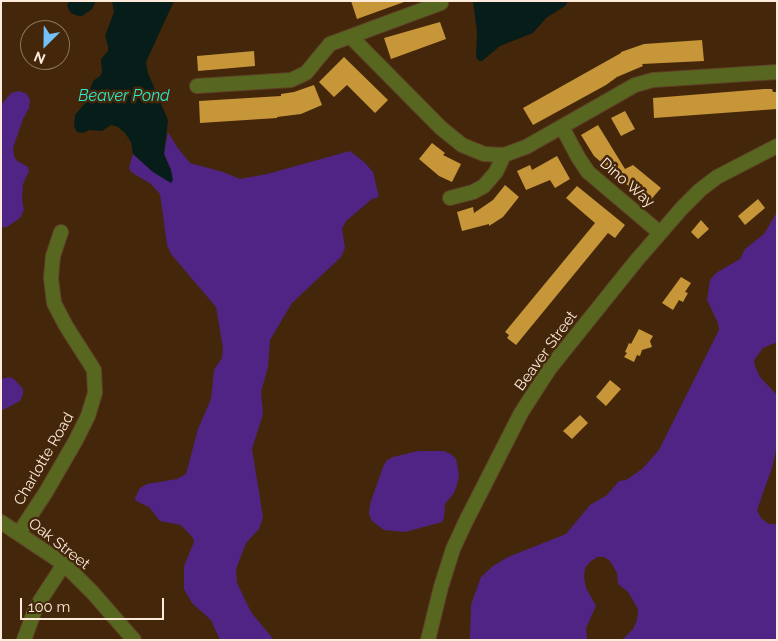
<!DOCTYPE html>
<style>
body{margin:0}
#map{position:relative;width:778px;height:641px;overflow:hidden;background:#44270b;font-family:Raleway,sans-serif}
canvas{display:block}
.frame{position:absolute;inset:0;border:2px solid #feebdb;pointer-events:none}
.north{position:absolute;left:20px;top:20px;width:50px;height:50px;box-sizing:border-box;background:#44270b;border:1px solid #8e755e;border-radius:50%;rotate:203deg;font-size:14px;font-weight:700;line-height:20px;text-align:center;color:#feebdb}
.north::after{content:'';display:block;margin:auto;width:18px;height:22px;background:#73c1f6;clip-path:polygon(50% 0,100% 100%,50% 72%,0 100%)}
.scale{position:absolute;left:20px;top:598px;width:144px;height:22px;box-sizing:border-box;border:2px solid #feebdb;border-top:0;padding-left:6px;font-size:15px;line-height:18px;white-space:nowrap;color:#feebdb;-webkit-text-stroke:4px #44270b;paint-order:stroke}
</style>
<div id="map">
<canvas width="778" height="641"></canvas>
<div class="frame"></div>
<div class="north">N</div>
<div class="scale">100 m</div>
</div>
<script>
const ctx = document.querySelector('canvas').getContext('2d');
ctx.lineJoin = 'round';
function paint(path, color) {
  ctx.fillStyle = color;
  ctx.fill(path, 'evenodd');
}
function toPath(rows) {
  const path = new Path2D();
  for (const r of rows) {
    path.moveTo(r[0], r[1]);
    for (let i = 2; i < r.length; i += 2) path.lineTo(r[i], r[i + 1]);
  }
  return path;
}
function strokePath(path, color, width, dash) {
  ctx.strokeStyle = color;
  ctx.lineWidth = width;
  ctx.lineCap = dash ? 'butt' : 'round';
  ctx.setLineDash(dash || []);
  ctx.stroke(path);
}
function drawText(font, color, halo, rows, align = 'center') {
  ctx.font = font + ' Raleway,sans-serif';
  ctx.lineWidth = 5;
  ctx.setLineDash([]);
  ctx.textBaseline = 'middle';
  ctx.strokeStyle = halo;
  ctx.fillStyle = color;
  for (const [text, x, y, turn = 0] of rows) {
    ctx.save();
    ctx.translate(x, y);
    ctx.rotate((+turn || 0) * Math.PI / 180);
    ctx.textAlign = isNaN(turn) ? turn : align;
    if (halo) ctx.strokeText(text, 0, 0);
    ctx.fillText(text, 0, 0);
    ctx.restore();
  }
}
const green = toPath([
 [19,91,27,94,30,100,29,108,23,119,13,148,14,156,16,160,28,167,29,171,23,184,22,200,24,210,20,218,7,227,1,227,1,105,11,93],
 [168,132,177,147,190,163,223,172,240,179,267,174,350,151,364,162,373,172,379,197,372,199,346,221,342,229,345,248,341,257,292,303,270,340,268,367,261,392,263,414,252,449,263,517,259,529,246,543,236,569,237,583,251,612,274,640,220,640,211,620,192,603,184,589,184,566,194,542,193,538,181,525,160,521,149,507,136,501,135,498,140,488,147,484,177,479,186,474,198,429,211,399,214,370,222,358,223,348,216,307,171,254,167,245,160,194,151,184,131,172,129,168,133,154,153,172,171,170,164,154],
 [777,212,777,342,763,348,754,360,755,366,760,377,777,395,777,445,772,468,757,510,761,518,769,524,777,524,777,640,622,640,633,629,637,620,638,609,628,592,618,584,617,573,610,561,604,557,597,557,590,562,585,568,584,577,586,588,596,606,586,628,587,640,470,640,471,605,481,577,493,566,508,557,566,534,590,505,607,495,619,481,626,480,642,469,659,450,719,330,718,323,707,300,710,280,716,273,740,259,745,249,764,234],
 [10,377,15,380,23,389,23,395,20,401,1,411,1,379],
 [418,451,444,451,451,454,456,459,459,475,457,485,454,493,445,504,444,518,442,522,405,532,384,530,372,521,369,514,370,504,383,467,386,461,393,457]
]);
const water = toPath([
 [69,1,96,1,92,9,82,16,78,16,71,13,67,6],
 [112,1,174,1,146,62,148,73,168,120,164,154,171,170,173,180,171,183,153,172,133,154,131,142,125,133,118,127,111,125,102,131,89,130,83,133,77,132,74,127,75,115,85,103,93,81,100,76,102,72,101,59,108,51,108,46,105,36,114,12],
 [473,1,568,1,565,6,546,18,533,33,500,46,482,61,479,61,476,57,477,32]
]);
const building = toPath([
 [351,1,404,1,404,2,357,19],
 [440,22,446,39,391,59,384,38],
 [702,40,704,61,642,64,643,66,617,77,606,85,533,125,523,108,621,53,621,52,644,44],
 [254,51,255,66,198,71,197,56],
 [344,57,388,100,375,113,347,85,334,97,319,82],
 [314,85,322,105,301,114,277,117,277,118,200,123,199,101,281,96,281,94,294,92],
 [764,89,772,89,773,92,777,92,777,109,654,118,653,98],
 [625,111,635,129,621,136,611,118],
 [598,125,625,169,633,165,661,188,648,203,594,156,581,135],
 [432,143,445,153,443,155,461,164,452,182,439,176,419,159],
 [557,156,570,179,555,188,550,180,526,190,517,171,530,165,532,170],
 [505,185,519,197,503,217,489,226,489,224,462,231,457,212,473,207,474,213,493,200],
 [577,186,625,225,615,238,608,233,516,345,507,338,509,335,505,332,595,223,566,198],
 [758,199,765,208,745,225,738,216],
 [701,220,709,229,698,239,691,232],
 [681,277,691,283,685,292,688,293,683,302,679,300,673,310,662,303],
 [639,329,653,336,650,341,652,347,642,350,640,356,637,355,634,362,624,357,627,353,625,352,629,343,631,344],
 [610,380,621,389,606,406,596,397],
 [580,415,588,423,572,439,563,431]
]);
const minor = toPath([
 [351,37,441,128,462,145,484,154,504,155,526,147,635,85,653,80,777,72],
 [197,86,291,80,306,73,330,44,441,3],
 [562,127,578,157,588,172,660,233],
 [450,198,473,192,484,186,496,172,504,155],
 [1,522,64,564,93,593,134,640],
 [19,533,46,492,76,440,88,416,95,393,94,370,66,326,54,303,51,278,53,256,61,232],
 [24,640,36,607,64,564],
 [428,640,441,587,453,549,466,521,521,413,550,368,636,261,682,208,700,190,717,177,777,146]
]);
const streetNames = [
 ["Dino Way",627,183,41],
 ["Beaver Street",546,351,-54],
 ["Charlotte Road",44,459,-60],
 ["Oak Street",59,544,38]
];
const waterNames = [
 ["Beaver Pond",124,96]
];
paint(green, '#502484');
paint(water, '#061d19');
paint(building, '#c79639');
strokePath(minor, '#5e4228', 16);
strokePath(minor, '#586720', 14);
drawText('15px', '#feebdb', '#44270b', streetNames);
drawText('italic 16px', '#28eacf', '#44270b', waterNames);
</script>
